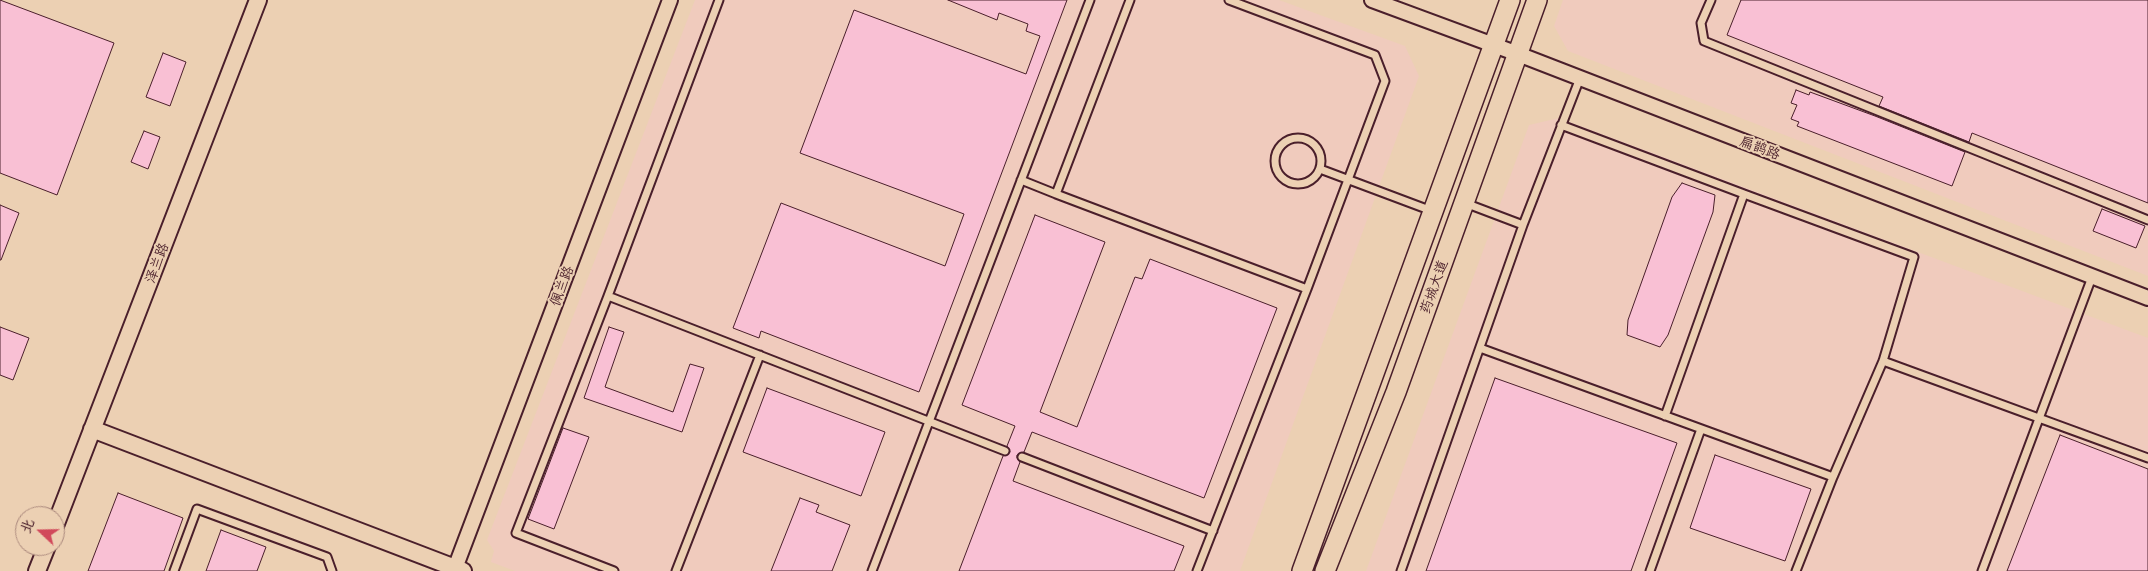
<!DOCTYPE html>
<meta charset="utf-8">
<style>
body{margin:0}
#map{position:relative;width:2148px;height:571px;overflow:hidden;background:#ecd0b3;font-family:Mali,"LXGW WenKai TC",sans-serif}
canvas{display:block}
.north{position:absolute;left:15px;top:506px;width:50px;height:50px;box-sizing:border-box;background:#ecd0b3;border:1px solid #ab897d;border-radius:50%;rotate:291deg;font-size:14px;font-weight:700;line-height:20px;text-align:center;color:#4a1f2b}
.north::after{content:'';display:block;margin:auto;width:18px;height:22px;background:#d1495b;clip-path:polygon(50% 0,100% 100%,50% 72%,0 100%)}
</style>
<div id="map">
<canvas width="2148" height="571"></canvas>
<div class="north">北</div>
</div>
<script>
const ctx = document.querySelector('canvas').getContext('2d');
ctx.lineJoin = 'round';
function paint(path, color) {
  ctx.fillStyle = color;
  ctx.fill(path, 'evenodd');
}
function toPath(rows) {
  const path = new Path2D();
  for (const r of rows) {
    if (r.length === 3) {
      path.moveTo(r[0] + r[2], r[1]);
      path.arc(r[0], r[1], r[2], 0, 2 * Math.PI);
      continue;
    }
    path.moveTo(r[0], r[1]);
    for (let i = 2; i < r.length; i += 2) path.lineTo(r[i], r[i + 1]);
  }
  return path;
}
function strokePath(path, color, width, dash) {
  ctx.strokeStyle = color;
  ctx.lineWidth = width;
  ctx.lineCap = dash ? 'butt' : 'round';
  ctx.setLineDash(dash || []);
  ctx.stroke(path);
}
function drawText(font, color, halo, rows, align = 'center') {
  ctx.font = font + ' Mali,"LXGW WenKai TC",sans-serif';
  ctx.lineWidth = 4;
  ctx.setLineDash([]);
  ctx.textBaseline = 'middle';
  ctx.strokeStyle = halo;
  ctx.fillStyle = color;
  for (const [text, x, y, turn = 0] of rows) {
    ctx.save();
    ctx.translate(x, y);
    ctx.rotate((+turn || 0) * Math.PI / 180);
    ctx.textAlign = isNaN(turn) ? turn : align;
    if (halo) ctx.strokeText(text, 0, 0);
    ctx.fillText(text, 0, 0);
    ctx.restore();
  }
}
const built = toPath([
 [695,0,1279,0,1405,46,1419,76,1240,571,515,571,491,562,494,551,487,540],
 [1563,0,2148,0,2148,276,1568,51,1554,26],
 [1559,118,2148,338,2148,571,1366,571,1529,125]
]);
const building = toPath([
 [0,0,114,43,57,195,0,173,0,0],
 [948,0,1067,0,919,392,761,331,759,338,733,328,781,203,945,266,964,214,800,153,854,10,1026,74,1040,36,1026,31,1028,24,999,13,997,20,948,0],
 [1741,0,2148,0,2148,203,1972,133,1969,142,1879,106,1883,97,1727,35,1741,0],
 [163,53,186,62,170,106,146,97,163,53],
 [1796,90,1809,95,1810,92,1875,116,1965,152,1952,186,1797,126,1799,122,1791,119,1797,105,1791,103,1796,90],
 [144,131,160,137,148,169,131,162,144,131],
 [1682,183,1715,195,1713,212,1668,335,1660,347,1627,335,1628,320,1672,197,1682,183],
 [0,205,19,213,1,260,0,260,0,205],
 [2102,209,2145,226,2136,248,2093,231,2102,209],
 [1035,215,1105,242,1040,412,1077,427,1135,277,1142,279,1150,259,1277,308,1204,498,1032,432,1024,452,1017,455,1017,458,1020,462,1013,481,1184,546,1174,571,959,571,1003,456,1010,452,1007,446,1015,426,962,405,1035,215],
 [0,327,29,338,13,380,0,375,0,327],
 [609,327,624,332,605,387,673,412,690,364,704,368,682,432,584,398,609,327],
 [1495,378,1677,443,1631,571,1426,571,1495,378],
 [767,388,885,432,861,496,743,452,767,388],
 [563,428,589,437,554,529,528,519,563,428],
 [2060,435,2148,469,2148,571,2007,571,2060,435],
 [1715,455,1811,489,1785,561,1690,528,1715,455],
 [118,493,183,518,164,571,88,571,118,493],
 [800,498,819,505,816,512,850,525,832,571,771,571,800,498],
 [221,530,266,547,257,571,206,571,221,530]
]);
const service = toPath([
 [1130,0,1056,194,1307,289,1385,81,1375,55,1229,0],
 [1711,0,1701,23,1704,41,2148,220],
 [1561,125,1744,194,1665,416],
 [1298,161,23],
 [1320,169,1432,211],
 [1021,180,1056,194],
 [1744,194,1914,257,1883,361,1833,477],
 [1465,203,1523,225,1580,78],
 [608,296,719,0],
 [1480,348,1833,477,1796,571],
 [1883,361,2148,458],
 [1022,457,1213,531],
 [174,571,197,509,327,557,332,571],
 [614,571,516,533,608,296,1005,451],
 [676,571,760,355],
 [872,571,1090,0],
 [1197,571,1307,289],
 [1401,571,1523,225],
 [1650,571,1701,429],
 [1982,571,2092,277]
]);
const minor = toPath([
 [1372,0,1518,54,2148,298],
 [454,571,670,0]
]);
const tertiary = toPath([
 [92,429,463,571],
 [55,526,258,0],
 [37,571,47,546]
]);
const secondary = toPath([
 [1302,571,1510,0],
 [1325,571,1396,392,1537,0]
]);
const streetNames = [
 ["扁鹊路",1760,148,21],
 ["泽兰路",157,263,-69],
 ["佩兰路",562,286,-69],
 ["药城大道",1434,287,-70]
];
paint(built, '#f0cbbd');
paint(building, '#f9c0d4');
strokePath(building, '#4a1f2b', 1);
strokePath(service, '#4a1f2b', 11);
strokePath(minor, '#4a1f2b', 18);
strokePath(tertiary, '#4a1f2b', 20);
strokePath(secondary, '#4a1f2b', 22);
strokePath(service, '#ecd0b3', 7);
strokePath(minor, '#ecd0b3', 14);
strokePath(tertiary, '#ecd0b3', 16);
strokePath(secondary, '#ecd0b3', 19);
drawText('14px', '#4a1f2b', '#ecd0b3', streetNames);
</script>
